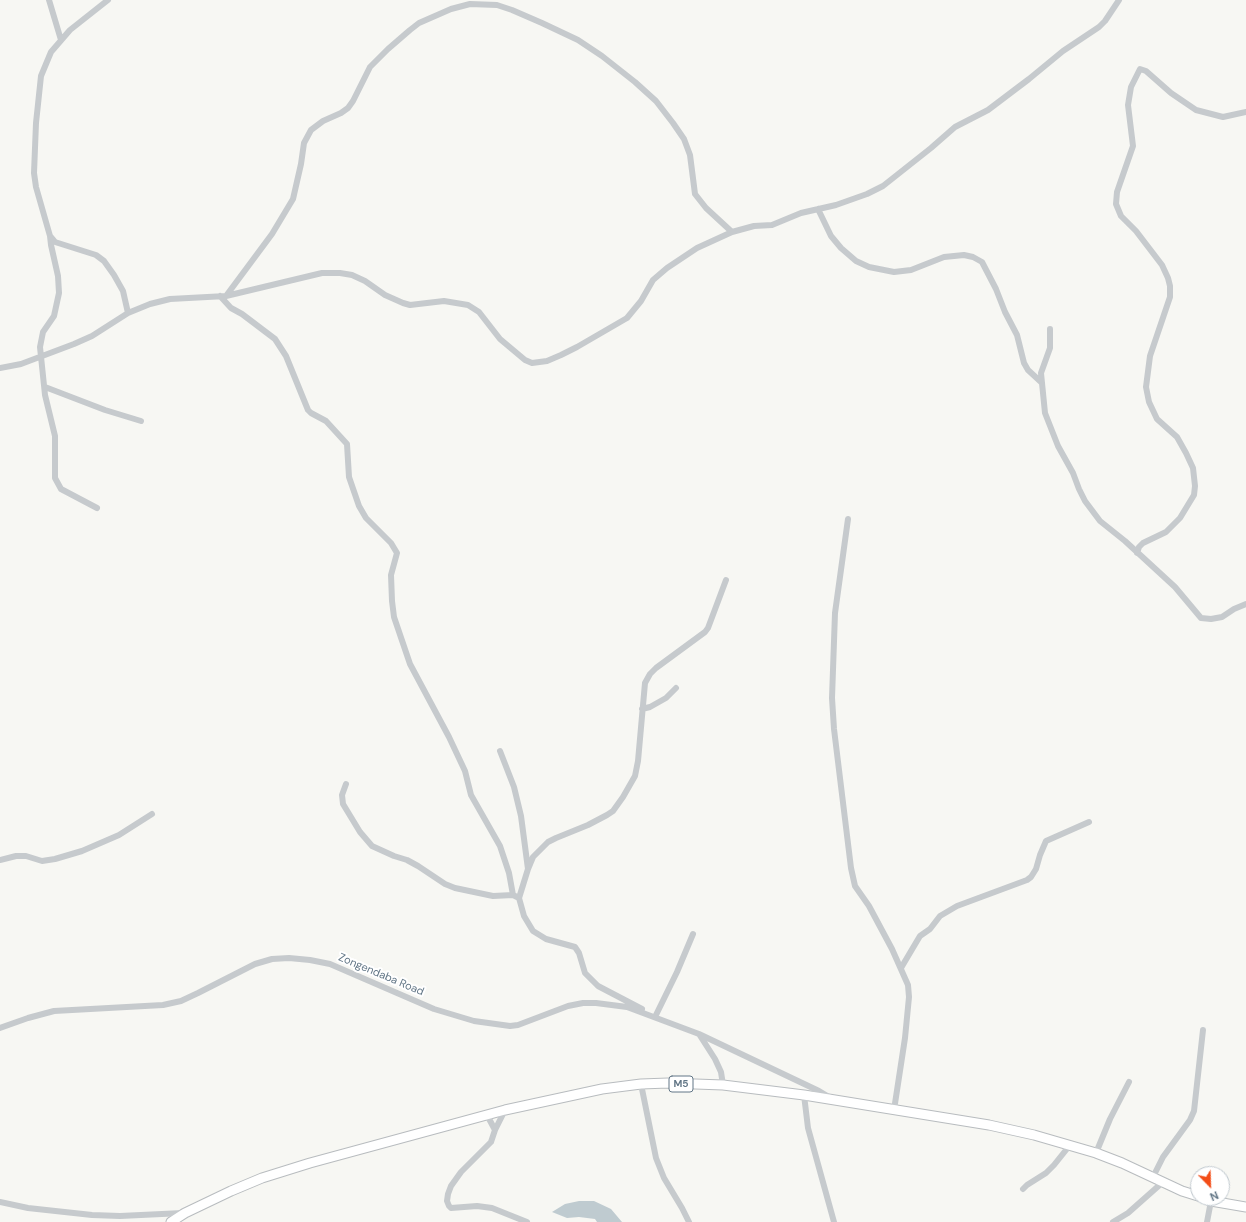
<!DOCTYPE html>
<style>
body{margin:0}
#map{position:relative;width:1246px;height:1222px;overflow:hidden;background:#f7f7f3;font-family:"DM Sans",sans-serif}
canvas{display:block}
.north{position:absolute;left:1190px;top:1166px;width:40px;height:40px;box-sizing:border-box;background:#fff;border:1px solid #c1c9cf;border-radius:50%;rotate:157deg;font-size:11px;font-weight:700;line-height:16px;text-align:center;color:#637787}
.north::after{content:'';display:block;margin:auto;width:14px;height:18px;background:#f34d17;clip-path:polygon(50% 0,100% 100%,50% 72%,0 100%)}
</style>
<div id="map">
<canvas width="1246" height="1222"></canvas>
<div class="north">N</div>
</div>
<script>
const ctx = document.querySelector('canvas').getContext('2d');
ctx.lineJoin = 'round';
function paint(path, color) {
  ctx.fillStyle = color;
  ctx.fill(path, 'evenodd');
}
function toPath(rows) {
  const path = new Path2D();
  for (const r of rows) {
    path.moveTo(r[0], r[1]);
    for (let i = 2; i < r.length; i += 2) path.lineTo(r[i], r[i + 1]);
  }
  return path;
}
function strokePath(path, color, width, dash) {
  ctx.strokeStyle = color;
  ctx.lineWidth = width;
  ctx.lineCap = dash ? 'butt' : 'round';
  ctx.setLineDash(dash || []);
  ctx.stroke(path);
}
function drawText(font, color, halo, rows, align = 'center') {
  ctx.font = font + ' "DM Sans",sans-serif';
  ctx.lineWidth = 4;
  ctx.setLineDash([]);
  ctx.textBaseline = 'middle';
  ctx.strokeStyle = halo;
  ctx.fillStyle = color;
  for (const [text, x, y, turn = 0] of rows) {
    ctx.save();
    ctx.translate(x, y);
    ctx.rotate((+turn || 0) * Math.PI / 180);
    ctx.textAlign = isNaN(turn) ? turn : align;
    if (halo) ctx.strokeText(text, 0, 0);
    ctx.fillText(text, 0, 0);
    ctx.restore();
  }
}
const water = toPath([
 [579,1201,594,1201,611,1209,622,1222,597,1222,595,1219,579,1217,567,1218,552,1212,565,1204]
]);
const minor = toPath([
 [49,0,61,40],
 [108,0,70,30,51,52,41,76,36,123,34,173,36,187,50,236,55,242,96,255,104,261,114,275,123,291,128,313],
 [818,209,831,236,841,248,856,261,869,267,894,272,911,270,944,257,964,255,973,257,982,262,996,289,1005,312,1017,335,1024,363,1028,370,1041,382],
 [50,236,51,245,58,276,59,293,54,316,43,332,40,347,45,395,55,436,55,478,61,489,97,508],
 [220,296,231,308,242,314,275,339,286,356,308,410,311,413,326,421,347,444,349,477,359,506,366,518,391,543,397,553,391,575,392,601,394,617,410,664,449,737,465,771,471,795,500,846,509,873,513,895],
 [226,296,272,234,293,199,301,164,304,143,311,130,323,121,341,113,348,108,353,101,370,67,388,49,410,30,419,23,451,9,470,4,497,5,512,10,542,23,578,40,602,56,635,82,656,101,673,123,684,139,690,155,695,194,706,208,732,232],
 [1050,329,1050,348,1041,373,1045,413,1058,446,1073,473,1079,489,1085,501,1100,521,1125,541,1175,587,1201,618,1211,619,1222,617,1234,609,1246,604],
 [0,368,21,364,74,344,92,336,128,313,150,304,170,299,226,296,322,273,340,273,352,275,365,281,385,295,403,303,410,305,444,301,468,305,479,312,500,339,525,360,532,363,547,361,561,355,577,347,627,318,641,301,653,280,667,268,697,248,732,232,754,226,772,225,801,213,836,205,867,194,883,186,931,148,955,127,988,110,1029,79,1063,51,1099,27,1105,21,1119,0],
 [45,387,105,410,141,421],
 [848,519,835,613,832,698,834,729,851,868,855,886,869,906,892,949,908,985,909,997,905,1038,894,1110],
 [1137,553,1139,547,1143,543,1166,532,1180,518,1194,495,1195,486,1193,468,1186,453,1177,437,1157,419,1149,402,1146,387,1150,356,1170,297,1170,286,1168,278,1162,265,1136,231,1121,216,1116,204,1117,192,1133,146,1128,105,1131,87,1140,69,1146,71,1171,93,1196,110,1223,117,1246,112],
 [642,709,650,707,666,698,676,688],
 [500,751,514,787,521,816,528,869,519,898],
 [346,784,342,795,343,804,360,832,372,846,394,856,407,860,418,866,445,884,455,888,493,896,513,895,519,898,524,916,533,931,546,939,575,947,579,953,585,973,598,986,642,1009],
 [0,860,16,856,26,856,42,861,55,859,82,851,119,835,152,814],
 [528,869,533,857,548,842,556,838,588,825,607,815,613,811,623,797,635,776,638,761,645,683,650,674,656,668,705,632,708,628,726,580],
 [901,968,917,941,920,936,930,929,940,916,957,906,1027,880,1031,877,1036,869,1040,855,1046,841,1089,822],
 [655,1017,677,972,693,934],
 [0,1028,28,1018,54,1011,163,1005,181,1001,198,993,255,964,272,959,289,958,310,960,330,964,434,1009,474,1021,510,1026,518,1025,568,1006,583,1003,596,1003,627,1007,699,1034,715,1059,721,1072,723,1085],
 [699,1034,819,1091,829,1097],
 [641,1084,656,1158,664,1178,682,1208,689,1222],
 [804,1095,808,1128,834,1222],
 [505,1110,495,1130,491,1142,461,1172,451,1186,448,1194,447,1201,449,1206,451,1208,477,1206,492,1208,527,1222],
 [487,1115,495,1130],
 [1096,1153,1110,1119,1129,1082],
 [1153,1177,1163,1157,1190,1120,1194,1111,1203,1030],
 [1023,1189,1027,1185,1046,1173,1054,1165,1070,1145],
 [0,1202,28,1208,92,1215,120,1216,183,1213],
 [1113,1222,1128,1213,1163,1182],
 [1207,1222,1211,1201]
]);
const highway = toPath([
 [1203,1198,1211,1201,1246,1207],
 [171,1222,185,1213,231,1191,262,1178,310,1163,505,1110,602,1089,641,1084,668,1083,723,1085,804,1095,989,1125,1034,1135,1096,1153,1122,1163,1182,1191,1198,1196]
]);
const shields = [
 [681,1084,24]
];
const shieldNames = [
 ["M5",681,1084]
];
const streetNames = [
 ["Zongendaba Road",381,975,23]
];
paint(water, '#bfcbd0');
strokePath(highway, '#b8bcbf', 11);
strokePath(minor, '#c6cacd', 6);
strokePath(highway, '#fff', 9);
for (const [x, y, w] of shields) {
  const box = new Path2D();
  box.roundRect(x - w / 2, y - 8, w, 16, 3);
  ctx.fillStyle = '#fff';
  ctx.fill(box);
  strokePath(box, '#637787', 1);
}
drawText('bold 10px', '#637787', null, shieldNames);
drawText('11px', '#637787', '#fff', streetNames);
</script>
